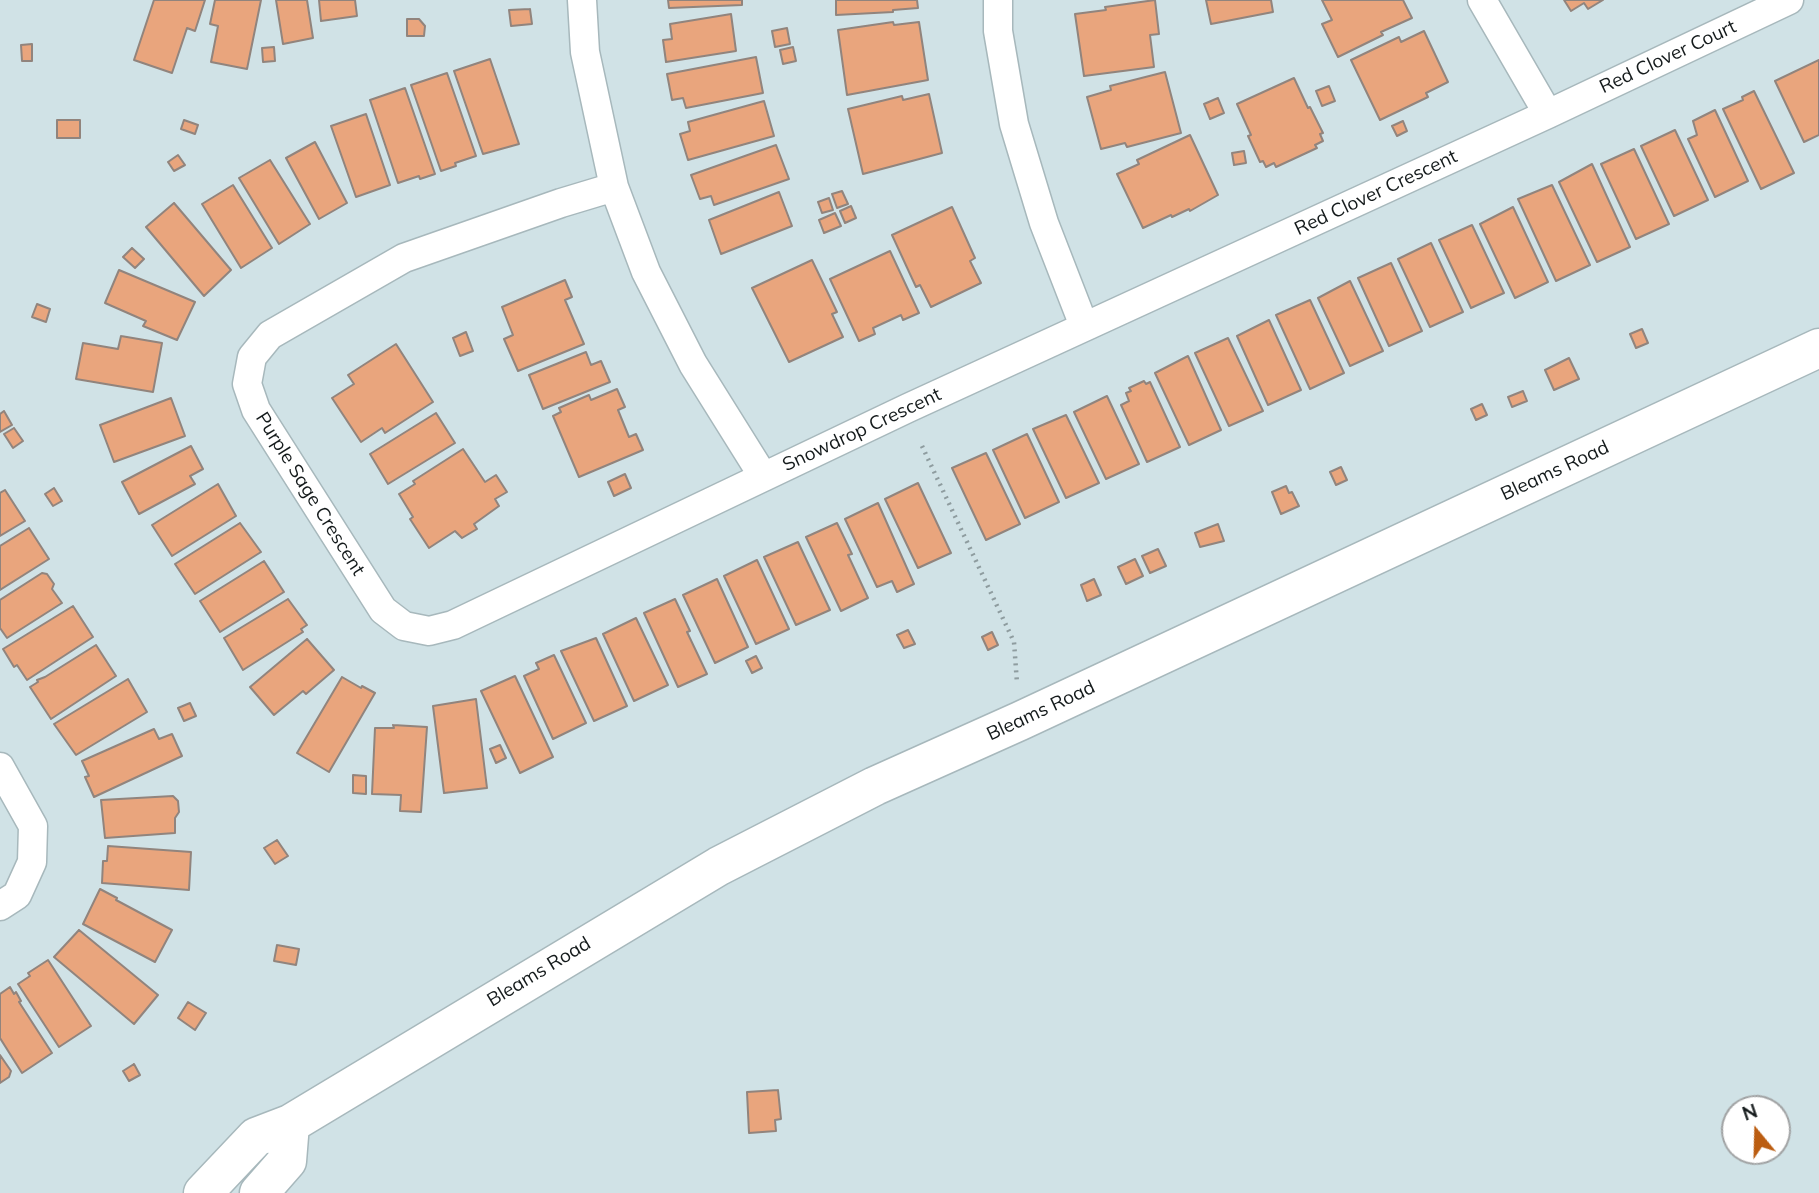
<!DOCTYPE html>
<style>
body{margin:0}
#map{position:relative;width:1819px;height:1193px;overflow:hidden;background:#d0e2e6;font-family:Mulish,sans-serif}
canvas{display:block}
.north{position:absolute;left:1721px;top:1095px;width:70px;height:70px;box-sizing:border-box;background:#fff;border:2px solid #a1a3a4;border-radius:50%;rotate:341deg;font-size:19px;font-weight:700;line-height:28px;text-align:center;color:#141a1b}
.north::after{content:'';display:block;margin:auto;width:24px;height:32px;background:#bb5d11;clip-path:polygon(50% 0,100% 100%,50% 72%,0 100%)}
</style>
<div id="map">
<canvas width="1819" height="1193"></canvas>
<div class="north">N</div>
</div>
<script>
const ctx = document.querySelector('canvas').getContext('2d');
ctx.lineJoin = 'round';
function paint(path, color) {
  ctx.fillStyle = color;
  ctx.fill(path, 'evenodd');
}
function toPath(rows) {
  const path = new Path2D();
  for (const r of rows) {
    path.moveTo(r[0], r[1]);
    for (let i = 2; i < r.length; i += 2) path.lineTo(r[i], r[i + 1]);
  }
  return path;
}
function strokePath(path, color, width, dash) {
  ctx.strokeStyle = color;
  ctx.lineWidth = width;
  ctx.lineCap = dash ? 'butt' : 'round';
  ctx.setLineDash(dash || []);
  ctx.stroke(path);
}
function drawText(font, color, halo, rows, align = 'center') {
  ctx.font = font + ' Mulish,sans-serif';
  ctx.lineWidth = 5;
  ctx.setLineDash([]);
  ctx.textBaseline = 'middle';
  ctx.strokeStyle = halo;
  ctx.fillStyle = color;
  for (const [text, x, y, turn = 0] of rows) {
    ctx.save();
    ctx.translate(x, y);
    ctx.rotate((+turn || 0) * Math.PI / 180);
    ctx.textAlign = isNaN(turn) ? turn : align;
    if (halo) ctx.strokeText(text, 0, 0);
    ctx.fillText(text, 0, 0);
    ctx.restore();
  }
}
const building = toPath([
 [154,0,205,0,195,31,187,28,172,73,134,60,154,0],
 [215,0,261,0,247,69,211,62,218,26,210,24,215,0],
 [276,0,307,0,313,38,283,44,276,0],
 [319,0,355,0,357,16,321,21,319,0],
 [668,0,742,0,742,5,669,8,668,0],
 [836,0,917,0,918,8,893,10,893,12,836,15,836,0],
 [1155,0,1159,34,1150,35,1154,67,1084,76,1075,14,1106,10,1105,7,1155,0],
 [1206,0,1271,0,1273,12,1211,24,1206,0],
 [1322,0,1403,0,1412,18,1381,32,1383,35,1338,57,1322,24,1332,20,1322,0],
 [1564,0,1603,0,1588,9,1584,3,1571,11,1564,0],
 [530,9,532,24,511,26,509,10,530,9],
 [731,14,736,51,666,62,663,40,672,39,670,24,731,14],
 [407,19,419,19,425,26,424,36,407,36,407,19],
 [893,22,894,25,919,22,928,80,847,95,838,30,893,22],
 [787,28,790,44,775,47,772,31,787,28],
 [1424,31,1448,82,1426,93,1428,97,1380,120,1351,60,1399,37,1401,42,1424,31],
 [32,44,32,61,22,61,21,45,32,44],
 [274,47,275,61,263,62,262,48,274,47],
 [793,47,796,61,783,64,780,50,793,47],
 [756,57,763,93,686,108,683,98,672,100,667,74,756,57],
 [490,59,519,144,483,154,454,71,490,59],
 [1819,60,1819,135,1804,142,1775,81,1819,60],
 [1165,72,1181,133,1127,147,1125,143,1101,149,1087,97,1111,90,1110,86,1165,72],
 [447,73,476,156,455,163,456,166,441,171,411,85,447,73],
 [1294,78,1308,108,1310,107,1323,133,1320,134,1323,141,1315,145,1317,148,1276,167,1274,163,1266,167,1263,161,1260,162,1248,136,1251,135,1237,104,1294,78],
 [1329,86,1335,101,1322,106,1316,91,1329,86],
 [405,88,435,174,420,179,419,176,398,183,370,100,405,88],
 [1754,91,1794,173,1761,189,1723,109,1743,100,1742,97,1754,91],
 [929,94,942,153,863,174,848,109,902,96,903,100,929,94],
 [1218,98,1224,113,1210,119,1204,104,1218,98],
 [764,101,774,136,688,160,680,134,690,131,688,122,764,101],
 [1715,110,1748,181,1715,197,1688,139,1697,135,1693,121,1715,110],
 [366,114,390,185,356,197,331,126,366,114],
 [57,120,80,120,80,138,57,138,57,120],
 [184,120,198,125,195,134,181,129,184,120],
 [1403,121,1407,131,1397,136,1392,126,1403,121],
 [1675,130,1708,200,1674,216,1641,146,1675,130],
 [1190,135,1218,195,1190,211,1189,209,1172,217,1171,215,1143,228,1117,174,1139,164,1137,160,1190,135],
 [315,142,347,203,319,219,286,158,315,142],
 [776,145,789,179,714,205,711,196,700,199,691,175,776,145],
 [1634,149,1669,224,1636,239,1601,164,1634,149],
 [1244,151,1246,163,1234,165,1232,153,1244,151],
 [178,155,185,165,174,171,168,162,178,155],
 [270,160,310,224,279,244,239,178,270,160],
 [1592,164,1630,247,1597,262,1559,182,1592,164],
 [233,185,272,248,241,268,202,204,233,185],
 [1552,185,1590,265,1556,281,1518,199,1552,185],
 [842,191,848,204,837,208,832,194,842,191],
 [779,192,792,226,721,254,709,220,779,192],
 [829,198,833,210,822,213,818,202,829,198],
 [174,203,231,270,204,296,146,227,174,203],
 [851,206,856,218,845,223,840,211,851,206],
 [952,207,975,258,970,261,981,283,931,307,920,285,916,287,892,235,952,207],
 [1513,207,1548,282,1515,298,1480,224,1513,207],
 [835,213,841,226,824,233,819,220,835,213],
 [1472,225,1504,293,1471,308,1439,240,1472,225],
 [1431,243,1463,312,1430,327,1398,259,1431,243],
 [132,248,144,259,135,268,123,257,132,248],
 [890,251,919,313,903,320,901,315,873,328,875,334,859,341,830,279,890,251],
 [812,260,837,312,832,314,843,337,789,362,752,288,812,260],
 [1391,263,1422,331,1389,346,1358,278,1391,263],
 [119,270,195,302,177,340,143,326,146,321,105,303,119,270],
 [565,280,572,297,565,300,584,344,518,371,504,339,513,335,502,307,565,280],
 [1350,281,1383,351,1350,366,1318,298,1350,281],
 [1310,300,1344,373,1310,389,1276,315,1310,300],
 [37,304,50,309,46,322,32,317,37,304],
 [1269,320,1301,390,1268,405,1237,336,1269,320],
 [1642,329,1648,343,1636,348,1630,334,1642,329],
 [466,332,473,351,460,356,453,338,466,332],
 [121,336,162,343,153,392,76,379,83,343,118,349,121,336],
 [1228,338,1263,411,1229,426,1195,353,1228,338],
 [396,344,433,402,385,433,382,428,361,442,332,398,354,384,348,375,396,344],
 [586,352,591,365,601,361,610,382,543,409,529,375,586,352],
 [1188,356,1221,430,1189,445,1155,373,1188,356],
 [1569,358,1579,379,1554,390,1545,370,1569,358],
 [1144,381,1146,384,1150,382,1180,447,1147,462,1121,405,1129,401,1126,393,1131,391,1129,388,1144,381],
 [617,389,625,407,618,410,629,437,636,434,643,450,579,477,553,416,561,412,559,408,589,395,591,400,617,389],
 [1523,391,1527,401,1512,407,1508,397,1523,391],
 [1107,396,1139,464,1106,479,1074,412,1107,396],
 [171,398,185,436,114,462,100,425,171,398],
 [1482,404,1487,415,1476,420,1471,409,1482,404],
 [4,411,12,425,0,432,0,414,4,411],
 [436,413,455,443,388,484,370,454,436,413],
 [1066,415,1099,483,1066,498,1033,429,1066,415],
 [14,428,23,441,13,448,4,434,14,428],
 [1027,434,1059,502,1025,518,993,450,1027,434],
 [191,446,203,469,190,476,195,484,139,514,122,482,191,446],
 [463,449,485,482,496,475,507,492,495,499,499,506,474,524,477,529,462,538,455,531,429,548,410,519,413,517,399,494,415,484,413,481,463,449],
 [986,453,1020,524,986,540,952,468,986,453],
 [1341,467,1347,480,1336,485,1330,472,1341,467],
 [625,474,631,488,614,496,608,482,625,474],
 [918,483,951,553,918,568,885,499,918,483],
 [218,484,236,516,172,556,152,525,218,484],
 [1286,486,1289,493,1292,492,1299,506,1281,514,1272,492,1286,486],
 [54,488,62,501,53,506,45,494,54,488],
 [5,490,25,521,0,536,0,493,5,490],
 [878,503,914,584,897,592,892,581,877,587,845,519,878,503],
 [240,523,261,552,195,594,175,564,240,523],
 [837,523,852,554,848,555,868,598,841,611,806,537,837,523],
 [1218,524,1224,541,1200,547,1195,533,1218,524],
 [29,528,49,559,0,590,0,546,29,528],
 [798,542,830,610,796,625,764,557,798,542],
 [1158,549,1166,566,1150,573,1142,556,1158,549],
 [1135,559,1143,576,1126,584,1118,567,1135,559],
 [757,560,789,629,756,644,724,576,757,560],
 [264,561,284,592,220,632,200,601,264,561],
 [42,573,47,574,54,584,52,589,62,603,7,638,0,628,0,600,42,573],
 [717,579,748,647,715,663,683,595,717,579],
 [1094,579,1101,595,1087,601,1081,585,1094,579],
 [288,599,307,625,301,629,303,632,243,670,224,638,288,599],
 [675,599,690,631,687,632,707,674,678,687,644,613,675,599],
 [73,606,93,637,27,680,17,665,14,667,3,649,73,606],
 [636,618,668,685,634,701,603,634,636,618],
 [908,630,915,644,904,648,897,635,908,630],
 [992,632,998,645,988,650,982,637,992,632],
 [596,638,627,706,594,721,561,651,596,638],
 [307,639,334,670,306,694,303,691,274,715,250,687,307,639],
 [96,645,116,676,51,719,30,687,38,682,37,680,45,677,96,645],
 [554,655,586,723,553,739,524,676,539,669,536,663,554,655],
 [756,656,762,668,752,673,746,661,756,656],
 [515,676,553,757,520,773,481,691,515,676],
 [342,677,361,688,362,686,375,693,329,772,297,753,342,677],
 [128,679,147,712,76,755,54,724,128,679],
 [476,699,487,788,444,793,433,706,476,699],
 [190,703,196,716,184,721,178,708,190,703],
 [393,725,427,727,421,812,400,811,401,795,372,794,375,728,394,728,393,725],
 [154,729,159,739,172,734,182,756,94,797,85,777,89,776,82,761,154,729],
 [500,745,506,758,496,763,490,749,500,745],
 [353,775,366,776,366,794,353,793,353,775],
 [173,796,178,801,179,812,175,818,175,833,105,838,101,800,173,796],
 [277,840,288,856,275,864,264,848,277,840],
 [108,846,191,852,189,890,102,883,103,861,107,861,108,846],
 [100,889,117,898,116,900,172,930,155,962,83,924,100,889],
 [79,930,158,995,134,1024,54,957,79,930],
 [277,945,299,949,296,965,274,961,277,945],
 [48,960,91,1026,59,1047,18,984,30,976,28,973,48,960],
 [10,987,14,994,16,992,21,1001,19,1002,52,1053,22,1073,0,1038,0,994,10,987],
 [188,1002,206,1013,195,1030,178,1018,188,1002],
 [0,1055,11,1071,9,1077,0,1083,0,1055],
 [134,1064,140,1075,129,1081,123,1071,134,1064],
 [778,1090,781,1119,775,1120,776,1131,749,1133,747,1092,778,1090]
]);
const path = toPath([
 [922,446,1014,642,1017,683]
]);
const street = toPath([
 [582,0,585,52,614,187,646,272,693,364,763,476],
 [998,0,998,31,1014,124,1044,223,1084,326],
 [1482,0,1548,114],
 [614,187,561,203,404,258,270,335,252,357,247,384,256,410,383,610,404,626,429,631,453,625,908,408,1548,114,1789,0],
 [0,767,33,826,32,862,17,895,0,906]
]);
const secondary = toPath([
 [203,1193,256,1137,290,1124,719,866,875,786,1020,721,1819,348],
 [259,1193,287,1161,290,1124]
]);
const streetNames = [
 ["Red Clover Court",1668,57,-25],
 ["Red Clover Crescent",1376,193,-25],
 ["Snowdrop Crescent",862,430,-25],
 ["Bleams Road",1555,471,-25],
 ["Purple Sage Crescent",310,494,58],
 ["Bleams Road",1041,711,-25],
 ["Bleams Road",539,972,-31]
];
paint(building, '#e9a57d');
strokePath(building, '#91847d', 2);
strokePath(street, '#a7b8bc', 31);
strokePath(secondary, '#a7b8bc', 41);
strokePath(path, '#8e9c9f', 4.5, [2, 5]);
strokePath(street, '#fff', 28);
strokePath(secondary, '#fff', 38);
drawText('19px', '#141a1b', '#fff', streetNames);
</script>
